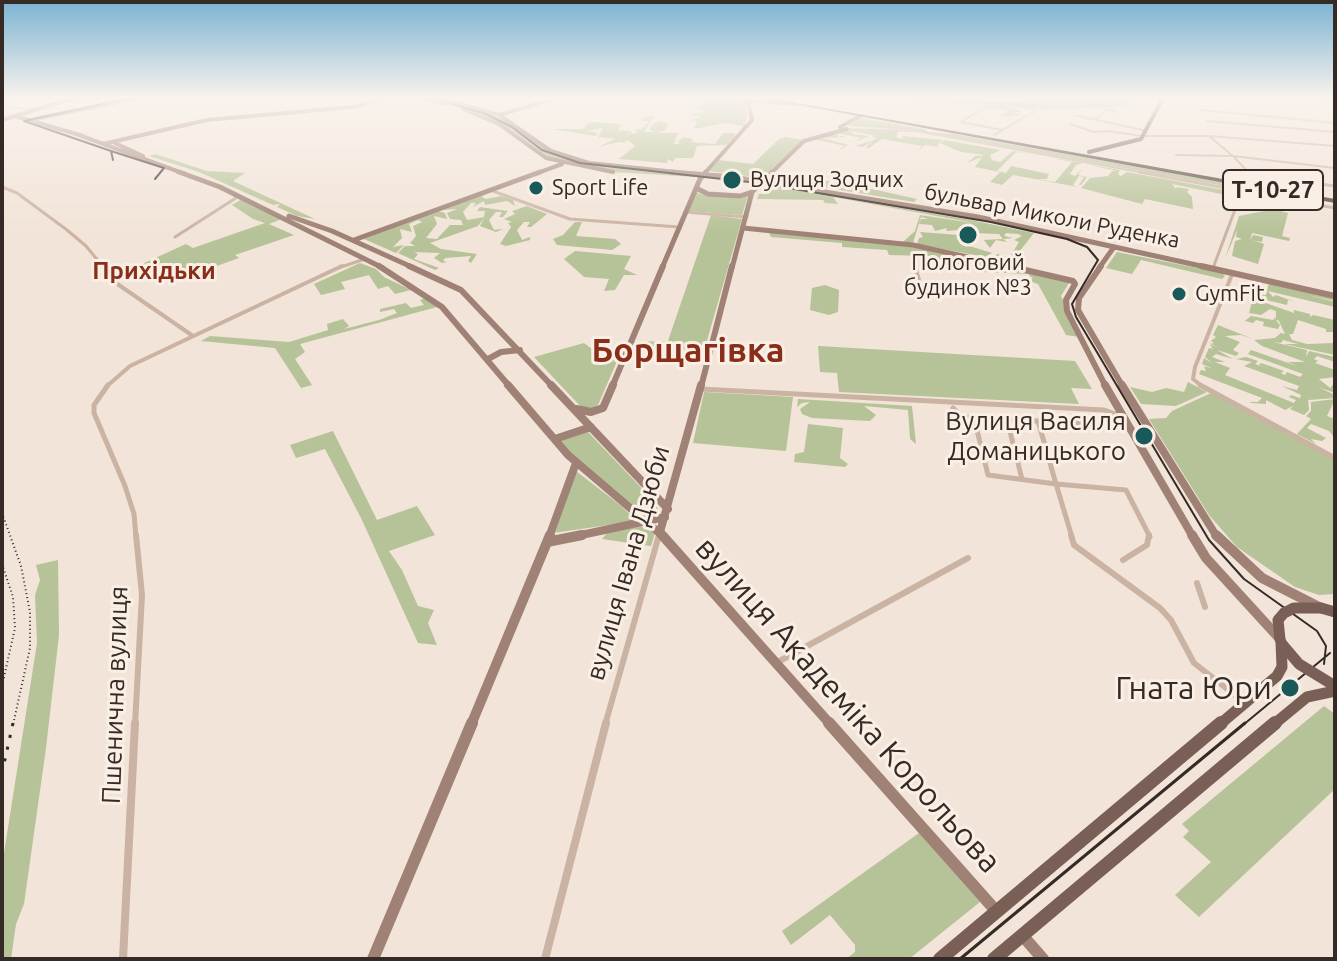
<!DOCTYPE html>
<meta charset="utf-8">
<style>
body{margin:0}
#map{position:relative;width:1337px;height:961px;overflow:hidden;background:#f2e4d8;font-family:Ubuntu,sans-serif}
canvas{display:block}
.frame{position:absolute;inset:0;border:4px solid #362a26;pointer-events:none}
</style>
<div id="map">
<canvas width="1337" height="961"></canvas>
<div class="frame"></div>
</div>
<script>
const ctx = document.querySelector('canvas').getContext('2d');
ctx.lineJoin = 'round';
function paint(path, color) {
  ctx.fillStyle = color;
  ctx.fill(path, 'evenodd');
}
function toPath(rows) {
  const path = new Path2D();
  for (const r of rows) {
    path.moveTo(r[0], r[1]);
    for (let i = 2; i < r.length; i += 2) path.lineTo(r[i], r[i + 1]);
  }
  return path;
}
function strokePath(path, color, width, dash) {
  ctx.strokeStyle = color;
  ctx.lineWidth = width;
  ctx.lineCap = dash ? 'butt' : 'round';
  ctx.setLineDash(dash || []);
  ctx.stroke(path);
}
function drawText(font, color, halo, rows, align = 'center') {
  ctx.font = font + ' Ubuntu,sans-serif';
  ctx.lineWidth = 6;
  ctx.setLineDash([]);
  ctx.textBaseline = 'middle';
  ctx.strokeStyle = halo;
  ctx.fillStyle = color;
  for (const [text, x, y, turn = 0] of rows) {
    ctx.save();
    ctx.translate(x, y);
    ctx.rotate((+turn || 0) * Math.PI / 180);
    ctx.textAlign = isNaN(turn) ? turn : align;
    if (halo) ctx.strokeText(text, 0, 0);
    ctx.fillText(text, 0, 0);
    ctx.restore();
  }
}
const green = toPath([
 [422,98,442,99,489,113,515,126,542,147,598,165,697,174,695,177,612,172,547,157,509,130,469,110],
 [703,98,725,98,745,104,747,115,744,126,726,123,694,129,697,121,688,120,699,118,700,116,690,115,692,113,703,113,703,110,697,110],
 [895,98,1015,98,926,100,1029,107,1076,103,1120,106,1127,105,1111,104,1127,103,1126,98,1129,98,1132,105,1124,107,1035,110,1009,107,1023,112,1013,112,1021,115,1006,117,999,116,1004,115,1002,114,1007,112,1006,110,983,108,985,105,909,102],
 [642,116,654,116,644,132,654,132,649,129,654,123,660,121,669,124,665,130,657,133,684,133,678,133,674,144,680,144,678,142,683,137,693,139,692,142,715,144,723,133,734,133,735,136,726,145,697,146,693,158,675,158,673,162,668,159,667,163,619,159,635,146,628,140,623,142,628,144,620,142,600,146,615,139,598,137,603,128,587,131,598,133,596,136,551,129,583,129,589,122,612,123,621,125,618,130,630,131,624,140,631,131,632,134,638,132,634,129,641,129,650,121,640,121,643,118,651,118],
 [860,118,924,129,929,132,954,134,1237,185,1236,188,911,130,848,126],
 [864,129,868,132,867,129,899,130,896,137,902,139,903,136,943,140,937,145,939,147,925,145,917,152,922,146,882,139,869,148,865,148,873,141,863,147,855,146,874,140,877,138,871,137,876,136,852,131,853,134,870,136,860,140,856,140,861,138,837,133,838,137,841,136,847,137,822,138,848,145,842,149,839,149,845,146,813,139,842,131],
 [786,137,803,140,762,178,709,171,719,160,753,164,779,139],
 [945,140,1001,150,990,155,992,160,1000,162,1013,151,1041,156,1016,152,997,171,1006,173,1011,166,1049,174,1047,179,1037,179,1055,182,1072,162,1048,157,1083,163,1076,165,1070,174,1075,176,1082,169,1078,175,1087,177,1081,185,1079,185,1084,177,1079,176,1073,185,1078,187,1013,175,1002,185,990,182,1000,172,975,167,982,157,967,163,975,156,986,155,961,152,940,143],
 [155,154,207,171,245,173,233,181,315,219,297,216,277,207,280,204,273,205,199,172,149,156],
 [1085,164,1120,170,1118,174,1121,176,1127,172,1235,192,1221,194,1172,184,1177,190,1176,187,1189,189,1187,192,1192,197,1193,209,1145,199,1142,204,1081,188,1090,178,1108,176,1112,171,1117,171],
 [798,176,859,186,917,199,914,202,785,181],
 [764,185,965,219,1034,233,1011,262,1008,262,994,258,997,254,1010,257,1019,242,1014,240,1022,236,1018,234,1006,233,1004,236,1013,238,1003,239,1007,242,996,240,990,248,984,240,1003,239,999,234,974,233,971,229,946,231,947,228,935,231,932,225,919,224,921,219,928,219,921,217,913,243,903,242,915,231,920,215,980,224,833,197,838,204,825,203,823,200,757,199,759,194,767,193,759,189],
 [695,192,708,196,748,196,742,215,689,211],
 [485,194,482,197,486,199,501,196,513,200,515,206,507,201,485,205,484,201,473,207,476,203,471,203,463,212,467,220,484,217,485,211,477,211,480,207,508,211,503,217,499,217,502,212,496,212,489,220,494,230,503,229,496,232,480,226,484,218,478,226,430,243,441,249,477,254,471,263,468,261,471,256,445,258,443,261,447,262,442,263,434,258,440,253,414,252,418,254,414,259,439,268,435,270,398,253,405,246,415,246,410,243,416,236,413,226,422,222,418,220,409,224,412,232,400,229,402,238,393,247,404,245,396,253,364,239,438,211,445,213,447,219,434,216,437,224,426,238,437,239,450,225,463,225,461,220,450,219,447,213,457,209,443,210],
 [242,199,282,219,269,224,294,235,235,255,239,258,183,278,179,274,156,276,129,270,186,244,193,248,265,223,253,219,232,205],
 [527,206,547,214,531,227,527,227,530,222,524,222,517,230,522,240,530,237,530,240,506,246,500,244,511,227,508,223,512,222,504,219,515,214,512,211],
 [1274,209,1288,213,1282,236,1290,238,1289,241,1252,233,1250,240,1253,235,1263,237,1262,242,1253,240,1264,244,1258,264,1232,256,1235,241,1242,239,1236,237,1237,230,1225,259,1239,216],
 [711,215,742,219,704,351,631,346,633,342,668,341],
 [575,222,582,222,576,236,615,239,621,244,612,250,557,245,553,239,563,235],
 [769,232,867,240,939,251,1069,283,1061,296,1080,337,1066,335,1038,284,1026,280,1033,279,1028,274,983,272,980,265,959,261,960,264,935,263,933,257,928,256,889,255,887,250,842,247,842,243,771,237],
 [920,232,959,235,957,238,963,244,992,253,985,257,917,244,919,238,923,237],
 [575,251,631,256,624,269,637,275,624,275,615,290,604,291,609,279,584,277,564,259],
 [1117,252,1222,273,1225,276,1222,279,1141,260,1132,274,1106,268],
 [360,263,376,269,384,277,411,290,395,294,388,286,378,289,369,275,341,282,345,289,321,295,314,284],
 [1269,283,1335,298,1335,301,1308,295,1335,302,1335,307,1268,291,1273,297,1276,295,1295,302,1288,300,1287,305,1262,299,1260,301,1294,313,1294,310,1310,314,1310,317,1313,315,1335,320,1335,332,1326,332,1326,329,1298,320,1293,334,1289,334,1292,340,1307,344,1335,343,1335,355,1284,344,1298,344,1283,340,1281,343,1273,342,1307,350,1306,357,1309,351,1335,357,1335,362,1317,356,1314,359,1318,361,1315,363,1335,370,1335,377,1319,379,1330,388,1335,382,1335,393,1318,387,1335,395,1335,398,1308,400,1309,410,1304,415,1290,409,1293,406,1285,410,1266,400,1266,404,1252,403,1249,402,1258,402,1262,398,1199,374,1201,370,1206,371,1204,366,1214,369,1202,364,1204,358,1213,364,1205,357,1209,348,1213,349,1210,345,1218,347,1210,344,1214,343,1211,341,1216,337,1213,335,1218,325,1253,339,1241,335,1225,336,1240,342,1233,350,1239,353,1236,356,1217,350,1233,359,1216,354,1212,357,1225,362,1215,362,1230,368,1225,375,1294,403,1296,400,1289,397,1291,395,1300,398,1301,395,1282,386,1297,390,1299,386,1244,366,1252,362,1236,359,1246,357,1258,361,1255,364,1270,369,1259,365,1261,363,1284,371,1281,373,1285,375,1287,372,1300,377,1303,374,1248,354,1251,350,1297,366,1288,362,1305,362,1262,346,1254,340,1275,338,1281,333,1285,334,1279,321,1275,319,1280,325,1278,329,1263,326,1264,322,1256,320,1253,323,1245,321,1251,316,1273,320,1276,317,1276,311,1270,309,1261,315,1249,313,1254,294,1266,295],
 [825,285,839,290,838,312,829,315,810,310,812,288],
 [425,298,437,307,300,344,305,352,295,359,312,385,301,388,275,348,201,341,210,336,289,342,328,330,327,324,343,319,349,326,344,329,379,320,397,313,394,309,380,312,380,309,406,303,411,308,424,305,420,300],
 [584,343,604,358,618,359,598,405,592,408,582,408,534,357],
 [818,346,1075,361,1092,389,1071,388,1079,404,839,392,837,373,820,372],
 [1188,382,1207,392,1176,406,1141,404,1130,387,1152,392,1166,388,1184,392],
 [704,392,793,397,786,451,693,443],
 [1211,393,1335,460,1335,594,1319,595,1295,587,1237,547,1209,515,1149,419,1166,418,1172,411],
 [798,399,912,406,916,444,910,439,908,410,864,406,876,415,870,421,812,418,802,414,800,409,810,402,802,403,797,407],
 [1335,399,1327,416,1335,419,1335,438,1329,431,1311,424,1307,428,1326,438,1322,441,1311,439,1316,444,1297,434,1311,419,1306,416,1311,411,1311,402],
 [808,424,843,428,840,458,848,464,845,467,794,462,795,454,804,452],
 [333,431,377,520,417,506,435,535,389,551,402,570,418,606,434,610,428,623,437,645,418,643,361,518,325,449,296,458,290,445],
 [588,432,653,500,658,509,657,516,646,516,579,464,561,441],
 [576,471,620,505,637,521,553,533],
 [649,525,655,533,651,546,602,539,608,532],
 [58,560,59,635,46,748,24,904,16,924,11,959,2,959,2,866,37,643,35,595,40,580,36,565],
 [1324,706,1335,714,1335,789,1199,917,1175,895,1211,862,1183,837,1189,831,1182,824],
 [919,833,980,902,909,959,846,959,855,952,855,945,830,915,791,945,782,931]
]);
const water = toPath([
 [898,98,980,101,1126,98,1128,102,1125,104,1129,105,1081,107,1091,105,1076,103,1029,107]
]);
const stream = toPath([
 [1151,98,1159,99],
 [1167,99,1190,99]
]);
const streetFar5 = toPath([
 [1304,98,1335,102],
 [2,107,37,109],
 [982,109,961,122,1002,130],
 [1201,110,1335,123],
 [1074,115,1147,131],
 [1095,120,1107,109,1117,112],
 [1207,121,1335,132],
 [1070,124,1094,132,1108,131],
 [847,129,916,131,1150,174],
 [1107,131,1143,136,1209,136,1335,146],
 [994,135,1035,111],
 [1209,136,1233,156,1335,168],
 [1176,155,1233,156,1250,174]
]);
const streetFar4 = toPath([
 [1139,172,1335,208],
 [1248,172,1257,181],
 [1297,181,1335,186],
 [2,187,17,193,67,230,86,246,104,268],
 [490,190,570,219,679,227],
 [685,212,747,217],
 [175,237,239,196],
 [914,262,916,268],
 [338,268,365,259],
 [1213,268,1242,191]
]);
const streetFar3 = toPath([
 [102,266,116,283,193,336],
 [915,266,924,297],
 [106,387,130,366,342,266],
 [1203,387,1193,379,1195,367,1233,272]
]);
const streetFar2 = toPath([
 [108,385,94,405,94,413,125,486,134,514,136,537],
 [1200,385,1335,458],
 [700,389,1104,410,1121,416],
 [953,408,962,417,1092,424],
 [974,418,988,475,1056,484,1038,421],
 [1007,420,1022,479],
 [1072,537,1056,484,1126,490,1150,537]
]);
const streetFar1 = toPath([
 [1071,535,1074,545,1160,608,1171,620,1194,663,1244,702],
 [1123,560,1147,545,1149,535],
 [1197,583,1205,607],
 [776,663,968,558],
 [135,725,142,595,136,535],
 [605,725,659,535]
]);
const street = toPath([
 [123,959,135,723],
 [545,959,606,723]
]);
const secondaryFar5 = toPath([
 [420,98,446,104],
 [441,98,499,115,551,151,589,163,695,174],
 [743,100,794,104],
 [463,109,499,124,546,158,613,172],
 [499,115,556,98],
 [15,116,83,136],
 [35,119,138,98],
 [2,120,67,100,84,98],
 [840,127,860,116],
 [79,135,185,174],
 [115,143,143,156],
 [103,144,207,120,352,107,386,98],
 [535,174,562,164],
 [704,174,752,120,749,105,737,99],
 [770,174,804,141,847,129]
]);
const secondaryFar4 = toPath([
 [179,172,220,187,383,268],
 [671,172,733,177,978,217,1210,268],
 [696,188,708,194,740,196,752,192],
 [289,216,332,231,414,268],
 [743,228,913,245,1017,268],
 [354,240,540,172],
 [662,268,700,179,706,172],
 [732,268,752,192,772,172],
 [1099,268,1114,247]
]);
const secondaryFar3 = toPath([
 [379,266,442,307,510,387],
 [409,266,461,290,553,387],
 [1008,266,1073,281,1075,284,1066,300,1067,311,1106,387],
 [1101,266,1079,298,1078,310,1123,387],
 [1201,266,1335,296],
 [488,359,501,352,520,350],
 [612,387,663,266],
 [701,387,732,266]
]);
const secondaryFar2 = toPath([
 [508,385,568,455,664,537],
 [551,385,668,509],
 [1105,385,1193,537],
 [1122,385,1217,537],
 [576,409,591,412,603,408,613,385],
 [555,439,591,427],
 [660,532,701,385],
 [549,537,576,463],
 [572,537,665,517]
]);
const secondaryFar1 = toPath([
 [662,535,831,725],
 [1192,535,1206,558,1280,639],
 [1216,535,1262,578,1317,606],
 [547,542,582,535],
 [471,725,550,535]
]);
const secondary = toPath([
 [829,723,997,912],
 [1022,935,1043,959],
 [373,959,472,723]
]);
const primaryFar2 = toPath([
 [1089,152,1141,139,1163,98]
]);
const primaryFar1 = toPath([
 [1321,608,1335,612],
 [1219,725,1277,676,1282,667,1281,642],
 [1273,725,1307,697,1335,691]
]);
const primary = toPath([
 [940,959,1221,723],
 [994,959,1275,723]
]);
const highway = toPath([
 [760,98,769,98,1335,199,1335,203,760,98]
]);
const tramFar1 = toPath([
 [432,98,486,114,512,127,542,150,580,163,758,183,991,222,1067,239,1087,247,1098,260,1072,304,1076,317,1209,540,1244,579,1317,631,1326,646,1324,664],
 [111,151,164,168,155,179],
 [113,160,111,151,24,121,130,98],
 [1243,725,1330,653]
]);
const tram = toPath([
 [960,959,1245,723]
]);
const railFar1 = toPath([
 [2,513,21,566,30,612,30,648,13,725],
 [2,564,13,597,15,628,2,686]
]);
const rail = toPath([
 [2,773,13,723]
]);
const primaryBridge = toPath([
 [1280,639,1278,620,1284,613,1294,608,1321,608],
 [1282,644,1299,664,1335,686]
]);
const markers = [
 [732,180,10,"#195959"],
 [536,188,8,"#195959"],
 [968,235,10,"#195959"],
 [1179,294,8,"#195959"],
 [1144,436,10,"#195959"],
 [1290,688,10,"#195959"]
];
const farPoinames = [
 ["Вулиця Зодчих",750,180],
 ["Sport Life",552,188],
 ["Пологовий",968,263,"center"],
 ["будинок №3",968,288,"center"],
 ["GymFit",1195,294]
];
const farStreetnames = [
 ["бульвар Миколи Руденка",1052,216,11]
];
const shields = [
 [1273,190,100]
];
const shieldNames = [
 ["Т-10-27",1273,190]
];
const farNeighbourhoodnames = [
 ["Прихідьки",154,271]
];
const poiNames = [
 ["Вулиця Василя",1126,421],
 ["Доманицького",1126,451]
];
const streetNames = [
 ["вулиця Івана Дзюби",628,563,-74],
 ["Пшенична вулиця",115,695,-88]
];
const nearPoinames = [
 ["Гната Юри",1272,688]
];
const nearStreetnames = [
 ["вулиця Академіка Корольова",848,705,48]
];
const districtNames = [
 ["Борщагівка",688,351]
];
paint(green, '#b6c297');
paint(water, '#75b1b0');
strokePath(stream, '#75b1b0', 2);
strokePath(streetFar5, '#cbb3a3', 2);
strokePath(streetFar4, '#cbb3a3', 3);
strokePath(streetFar3, '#cbb3a3', 4);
strokePath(streetFar2, '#cbb3a3', 5);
strokePath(streetFar1, '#cbb3a3', 6);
strokePath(street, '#cbb3a3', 8);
strokePath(secondaryFar5, '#9f8275', 4);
strokePath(secondaryFar4, '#9f8275', 5);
strokePath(secondaryFar3, '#9f8275', 6);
strokePath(secondaryFar2, '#9f8275', 8);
strokePath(secondaryFar1, '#9f8275', 10);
strokePath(secondary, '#9f8275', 12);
strokePath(primaryFar2, '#795f56', 4);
strokePath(primaryFar1, '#795f56', 11);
strokePath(primary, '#795f56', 14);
paint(highway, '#57433c');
strokePath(tramFar1, '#362a26', 2);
strokePath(tram, '#362a26', 3);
strokePath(railFar1, '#362a26', 2, [1, 3]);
strokePath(rail, '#362a26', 3, [3, 9]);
strokePath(primaryBridge, '#795f56', 11);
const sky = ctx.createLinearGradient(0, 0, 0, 233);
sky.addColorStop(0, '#7ab3d2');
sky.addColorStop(0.42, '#f9f3ed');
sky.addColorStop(1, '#f9f3ed00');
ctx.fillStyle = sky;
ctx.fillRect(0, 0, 1337, 233);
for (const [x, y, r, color] of markers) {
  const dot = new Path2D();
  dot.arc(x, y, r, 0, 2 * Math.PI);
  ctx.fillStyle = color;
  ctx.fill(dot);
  strokePath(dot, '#faefe4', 3);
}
drawText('22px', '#362a26', '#faefe4', farPoinames, 'left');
drawText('22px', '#362a26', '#faefe4', farStreetnames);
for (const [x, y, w] of shields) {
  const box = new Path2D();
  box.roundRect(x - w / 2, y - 20, w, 40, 6);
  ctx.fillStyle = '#faefe4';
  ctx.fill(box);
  strokePath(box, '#362a26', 2);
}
drawText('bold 24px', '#362a26', null, shieldNames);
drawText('bold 24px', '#892e1a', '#faefe4', farNeighbourhoodnames);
drawText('26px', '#362a26', '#faefe4', poiNames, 'right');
drawText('26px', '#362a26', '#faefe4', streetNames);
drawText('32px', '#362a26', '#faefe4', nearPoinames, 'right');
drawText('32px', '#362a26', '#faefe4', nearStreetnames);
drawText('bold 34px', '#892e1a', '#faefe4', districtNames);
</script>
